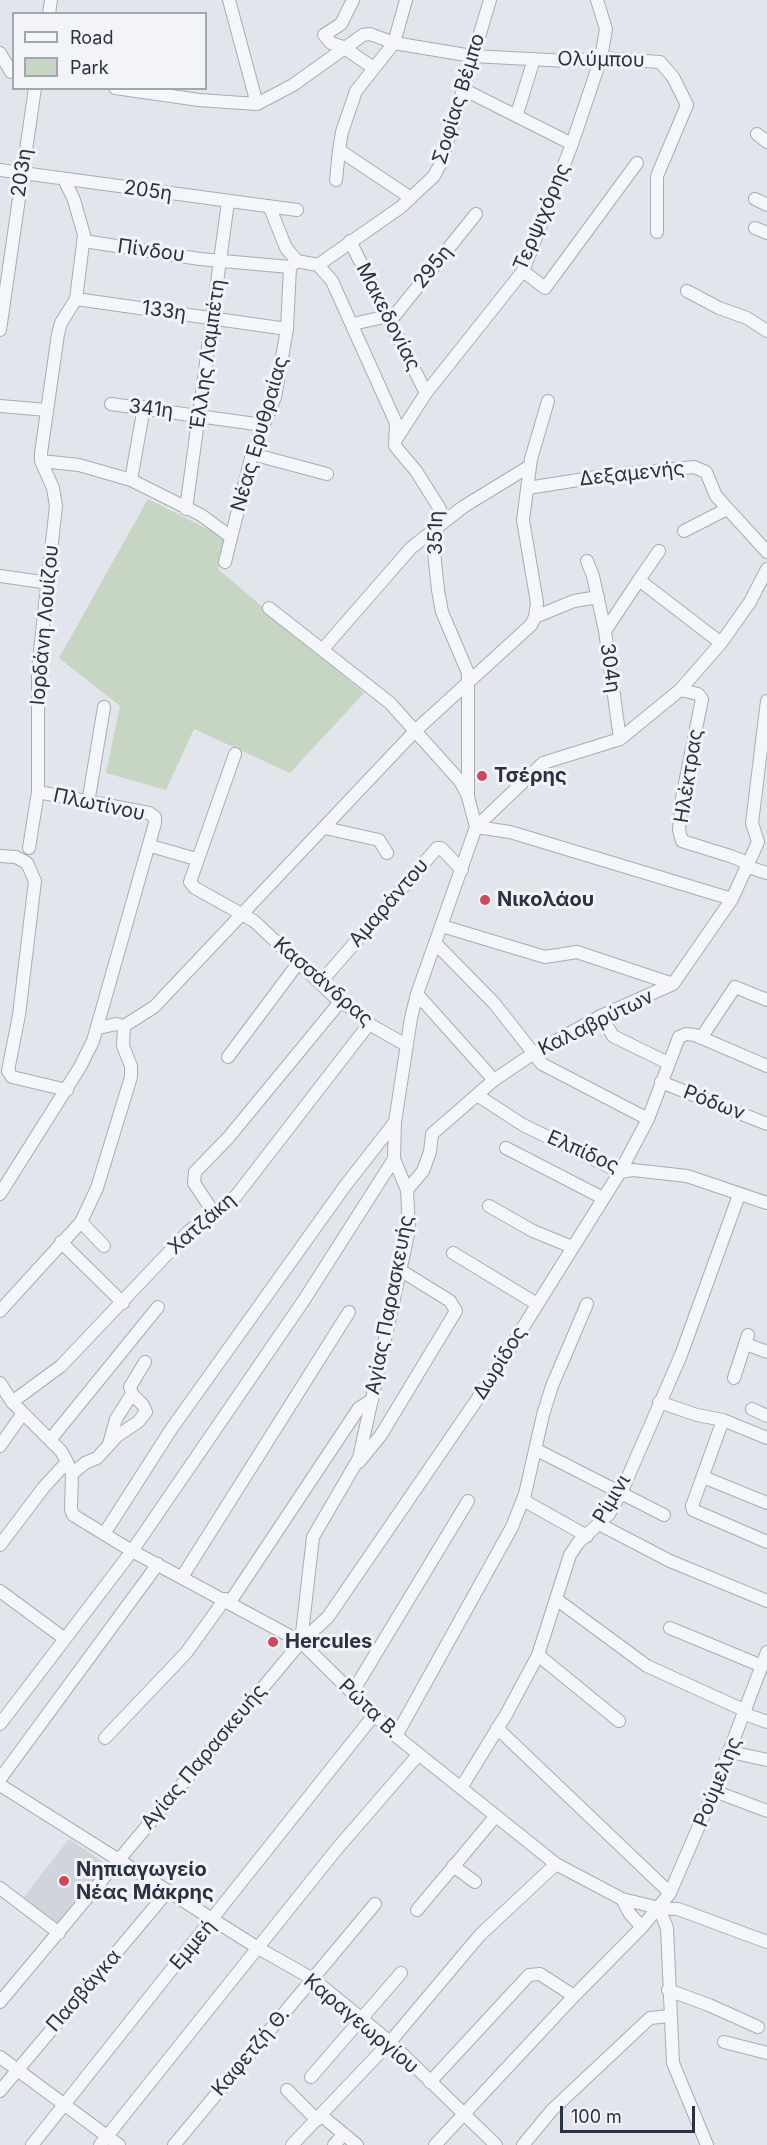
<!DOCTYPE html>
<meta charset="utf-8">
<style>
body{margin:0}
#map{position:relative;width:767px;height:2145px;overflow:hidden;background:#e2e5eb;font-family:Inter,sans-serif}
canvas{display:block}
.legend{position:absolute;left:12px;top:12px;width:195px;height:78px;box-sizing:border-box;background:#f2f4f8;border:2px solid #a2a6b0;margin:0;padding:8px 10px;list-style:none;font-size:18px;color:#293243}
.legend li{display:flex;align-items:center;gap:12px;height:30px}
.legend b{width:30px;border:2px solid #a2a6b0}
.scale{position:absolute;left:560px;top:2106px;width:135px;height:27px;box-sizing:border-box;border:3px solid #293243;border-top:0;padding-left:8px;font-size:18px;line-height:21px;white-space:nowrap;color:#293243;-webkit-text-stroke:4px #f2f4f8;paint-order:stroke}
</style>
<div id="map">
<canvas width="767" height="2145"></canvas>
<ul class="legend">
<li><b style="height:8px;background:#f5f6f9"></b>Road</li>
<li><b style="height:16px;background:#c7d5c3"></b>Park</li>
</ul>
<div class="scale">100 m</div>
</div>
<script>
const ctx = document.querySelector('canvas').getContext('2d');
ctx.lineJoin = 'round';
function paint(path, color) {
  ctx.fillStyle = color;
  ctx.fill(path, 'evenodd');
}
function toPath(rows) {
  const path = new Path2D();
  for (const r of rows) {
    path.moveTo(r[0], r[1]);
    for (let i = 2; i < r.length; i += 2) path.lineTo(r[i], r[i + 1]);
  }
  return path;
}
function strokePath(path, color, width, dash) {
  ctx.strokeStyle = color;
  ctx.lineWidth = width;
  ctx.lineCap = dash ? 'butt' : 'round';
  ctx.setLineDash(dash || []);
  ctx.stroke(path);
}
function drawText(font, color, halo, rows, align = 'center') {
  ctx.font = font + ' Inter,sans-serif';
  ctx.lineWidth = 6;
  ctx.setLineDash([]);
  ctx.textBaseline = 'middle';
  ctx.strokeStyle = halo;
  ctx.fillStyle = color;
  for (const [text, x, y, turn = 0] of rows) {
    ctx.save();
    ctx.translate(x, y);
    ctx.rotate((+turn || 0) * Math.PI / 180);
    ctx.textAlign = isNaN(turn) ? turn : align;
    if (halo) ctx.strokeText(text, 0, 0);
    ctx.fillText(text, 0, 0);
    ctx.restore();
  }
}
const built = toPath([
 [69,1839,106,1864,57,1924,23,1898]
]);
const green = toPath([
 [148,499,227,539,218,569,364,693,290,773,194,729,166,790,106,773,120,706,59,658]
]);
const minor = toPath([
 [229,0,257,104],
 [353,0,341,24,324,35,331,43,343,47,372,67],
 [406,0,394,43,356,91,342,132,339,150,411,198],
 [49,14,51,0],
 [0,53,11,72],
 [115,88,199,100,257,104,293,85,363,35,370,34,394,43,472,56,568,61,601,58,660,62,673,77,687,105,657,176,657,232],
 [463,89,572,144],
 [517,114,534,59],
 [757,134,767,142],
 [0,170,297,210],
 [336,180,339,150],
 [755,199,767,205],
 [755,228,767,233],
 [84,241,200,259,290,267],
 [350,241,426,393],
 [297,261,318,265,401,207,434,176,441,163,490,0],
 [318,265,332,281,396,423,395,446,416,471,440,509,434,552,438,590,442,612,468,673,468,797,476,827],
 [523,271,545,288,637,163],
 [687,291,719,308,747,318,767,331],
 [76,299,287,329],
 [391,320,476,214],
 [353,324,388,316],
 [0,330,35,88],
 [111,404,263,425],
 [0,406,47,410],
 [397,438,426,393,523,271,572,144,601,58,606,29,597,0],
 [252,454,327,474],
 [41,461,79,465,131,480,201,515,231,537],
 [131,480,144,407],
 [528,488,603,476,694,467,706,472,716,496,767,552],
 [186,509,228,202],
 [684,531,727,509],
 [659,551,639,580,721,643],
 [587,561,593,576,605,631,620,739],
 [225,562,252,454,275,397,287,329,290,267,297,261,286,248,270,208],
 [0,576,49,583],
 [269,608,390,703,460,781,468,796],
 [535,617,574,601,598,597],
 [605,631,639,580],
 [323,649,411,548,463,507,530,466],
 [680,690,698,694,702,699,682,798,679,830,682,841,730,856,741,860,748,867,767,873],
 [235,754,190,882,195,888,254,921,340,1002,358,1012,369,1024,406,1045],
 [88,803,104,707],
 [476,827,510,832,732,899],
 [325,828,379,840,387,853],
 [758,842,752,823,767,701],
 [151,846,196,859],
 [29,848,38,792,38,669,56,506,53,488,41,461,41,453,58,334,61,323,76,299,84,235,74,200,64,179],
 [0,856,16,857,27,863,35,881,19,1015,8,1071,12,1077,67,1090],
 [442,926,545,957,577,952,673,984],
 [436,944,494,1003,542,1064,648,1119],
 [320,983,437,848,441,848,462,870],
 [417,994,494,1080],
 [601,1016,613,1036,668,1063],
 [99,1028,116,1024,124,1026,154,1007,416,730,531,625,535,617,537,603,523,520,531,459,548,401],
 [701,1038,735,987,767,1000],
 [228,1057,299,962],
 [661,1082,767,1124],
 [477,1095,523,1125,620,1172,633,1170,687,1176,767,1203],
 [506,1148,603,1198],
 [407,1190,423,1171,430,1152,432,1134,494,1080,534,1053,601,1016,673,984,732,899,758,842],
 [0,1194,80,1067,93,1041,155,823,155,817,149,813,38,792],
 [489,1206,533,1231,572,1247],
 [214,1213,194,1183,195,1172,228,1138,340,1002],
 [81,1222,104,1246],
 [61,1242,123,1303],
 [453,1253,537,1304],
 [0,1311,81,1222,97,1188,131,1077,131,1066,123,1046,124,1026],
 [746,1344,767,1352],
 [734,1378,748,1335],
 [0,1383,12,1402,61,1451,67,1462,72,1474,71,1509,73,1515,132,1551,301,1642,396,1736,556,1864,622,1899,659,1908,678,1909,767,1942],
 [12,1402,61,1366,189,1231,236,1196,369,1024],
 [659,1402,697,1415,723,1420,767,1438],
 [752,1409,767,1416],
 [723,1420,692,1506,693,1510,767,1542],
 [50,1440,158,1307],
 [109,1444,116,1419,132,1394],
 [0,1446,23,1413],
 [535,1449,664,1515],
 [359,1462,381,1435,456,1311,450,1301,400,1270],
 [72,1474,85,1463,97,1458,117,1436,138,1422,146,1412,143,1405,132,1394,130,1387,145,1362],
 [703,1477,767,1503],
 [523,1500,587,1536],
 [599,1524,670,1561,767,1601],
 [104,1534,172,1428,345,1186,395,1122],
 [0,1545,44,1487,67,1462],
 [182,1577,349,1312],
 [0,1591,65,1639],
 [556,1599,647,1666,746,1711],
 [230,1602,359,1408,372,1400],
 [670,1628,762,1666],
 [301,1642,328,1617,487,1385,620,1172,648,1119,679,1037,686,1034,695,1035,767,1066],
 [538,1655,619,1721],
 [352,1693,468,1501],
 [745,1714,767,1722],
 [0,1724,132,1551,304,1300,394,1159],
 [497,1728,670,1893],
 [396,1736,512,1527,525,1494,543,1415,552,1386,587,1304],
 [105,1738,186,1653,225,1599],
 [730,1752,767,1760],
 [0,1779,158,1564],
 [0,1785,258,1948,313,1979,390,2042,496,2145],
 [461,1788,507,1713,538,1655,570,1555,578,1543,609,1514,621,1493,681,1355,739,1195],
 [714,1791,767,1811],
 [453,1866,475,1882],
 [0,1888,59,1933],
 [622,1899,630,1914,642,1927],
 [659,1908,667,1928,673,2063,707,2145],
 [417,1910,495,1817],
 [668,1990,709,2005,758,2027],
 [0,2002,301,1642,313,1537,359,1458,409,1230,407,1190,394,1159,395,1122,411,1018,417,994,476,827,543,763,620,739,680,690,721,643,750,602,767,569],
 [724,2042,767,2053],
 [0,2057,119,2145],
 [311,2077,401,1973],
 [430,2082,529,1975,540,1974,574,1996],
 [287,2090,317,2120],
 [0,2091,168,1891],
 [322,2116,357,2145],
 [32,2145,374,1715],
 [100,2145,336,1850,418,1755],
 [174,2145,375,1904],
 [292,2145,390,2042,480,1935,556,1864],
 [334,2145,344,2134],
 [435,2145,574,1996,642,1927,670,1893,714,1791,767,1652],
 [523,2145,552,2110,650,2018,669,2016]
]);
const markers = [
 [482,776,6,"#d14659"],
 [485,900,6,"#d14659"],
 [273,1642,6,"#d14659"],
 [64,1881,6,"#d14659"]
];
const streetNames = [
 ["Ολύμπου",601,60,1],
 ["Σοφίας Βέμπο",459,99,-73],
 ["203η",22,173,-82],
 ["205η",148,191,8],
 ["Τερψιχόρης",542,217,-67],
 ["Πίνδου",151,251,8],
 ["295η",433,267,-51],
 ["133η",164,311,8],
 ["Μακεδονίας",388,317,63],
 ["Έλλης Λαμπέτη",208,355,-82],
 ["341η",151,409,7],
 ["Νέας Ερυθραίας",260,434,-74],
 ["Δεξαμενής",632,474,-6],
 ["351η",436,533,-89],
 ["Ιορδάνη Λουίζου",45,625,-85],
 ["304η",610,668,82],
 ["Ηλέκτρας",689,776,-81],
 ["Πλωτίνου",99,805,12],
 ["Αμαράντου",389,903,-49],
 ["Κασσάνδρας",323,982,41],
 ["Καλαβρύτων",596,1023,-26],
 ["Ρόδων",714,1103,21],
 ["Ελπίδος",583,1152,24],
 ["Χατζάκη",202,1224,-41],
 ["Αγίας Παρασκευής",390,1305,-79],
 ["Δωρίδος",500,1363,-58],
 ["Ρίμινι",612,1499,-59],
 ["Ρώτα Β.",369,1709,44],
 ["Αγίας Παρασκευής",204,1757,-50],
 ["Ρούμελης",718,1782,-68],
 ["Εμμεή",193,1945,-50],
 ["Πασβάγκα",84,1991,-49],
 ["Καραγεωργίου",361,2024,40],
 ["Καφετζή Θ.",251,2052,-50]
];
const poiNames = [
 ["Τσέρης",494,776],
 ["Νικολάου",497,900],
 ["Hercules",285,1642],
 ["Νηπιαγωγείο",76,1870],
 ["Νέας Μάκρης",76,1893]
];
paint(built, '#d0d4dd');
paint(green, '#c7d5c3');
strokePath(minor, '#a7acb5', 14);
strokePath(minor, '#f5f6f9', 12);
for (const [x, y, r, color] of markers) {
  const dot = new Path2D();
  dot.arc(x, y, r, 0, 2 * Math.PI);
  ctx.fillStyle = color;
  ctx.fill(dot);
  strokePath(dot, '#f2f4f8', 2);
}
drawText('20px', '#293243', '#f2f4f8', streetNames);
drawText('bold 20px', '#293243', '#f2f4f8', poiNames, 'left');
</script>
